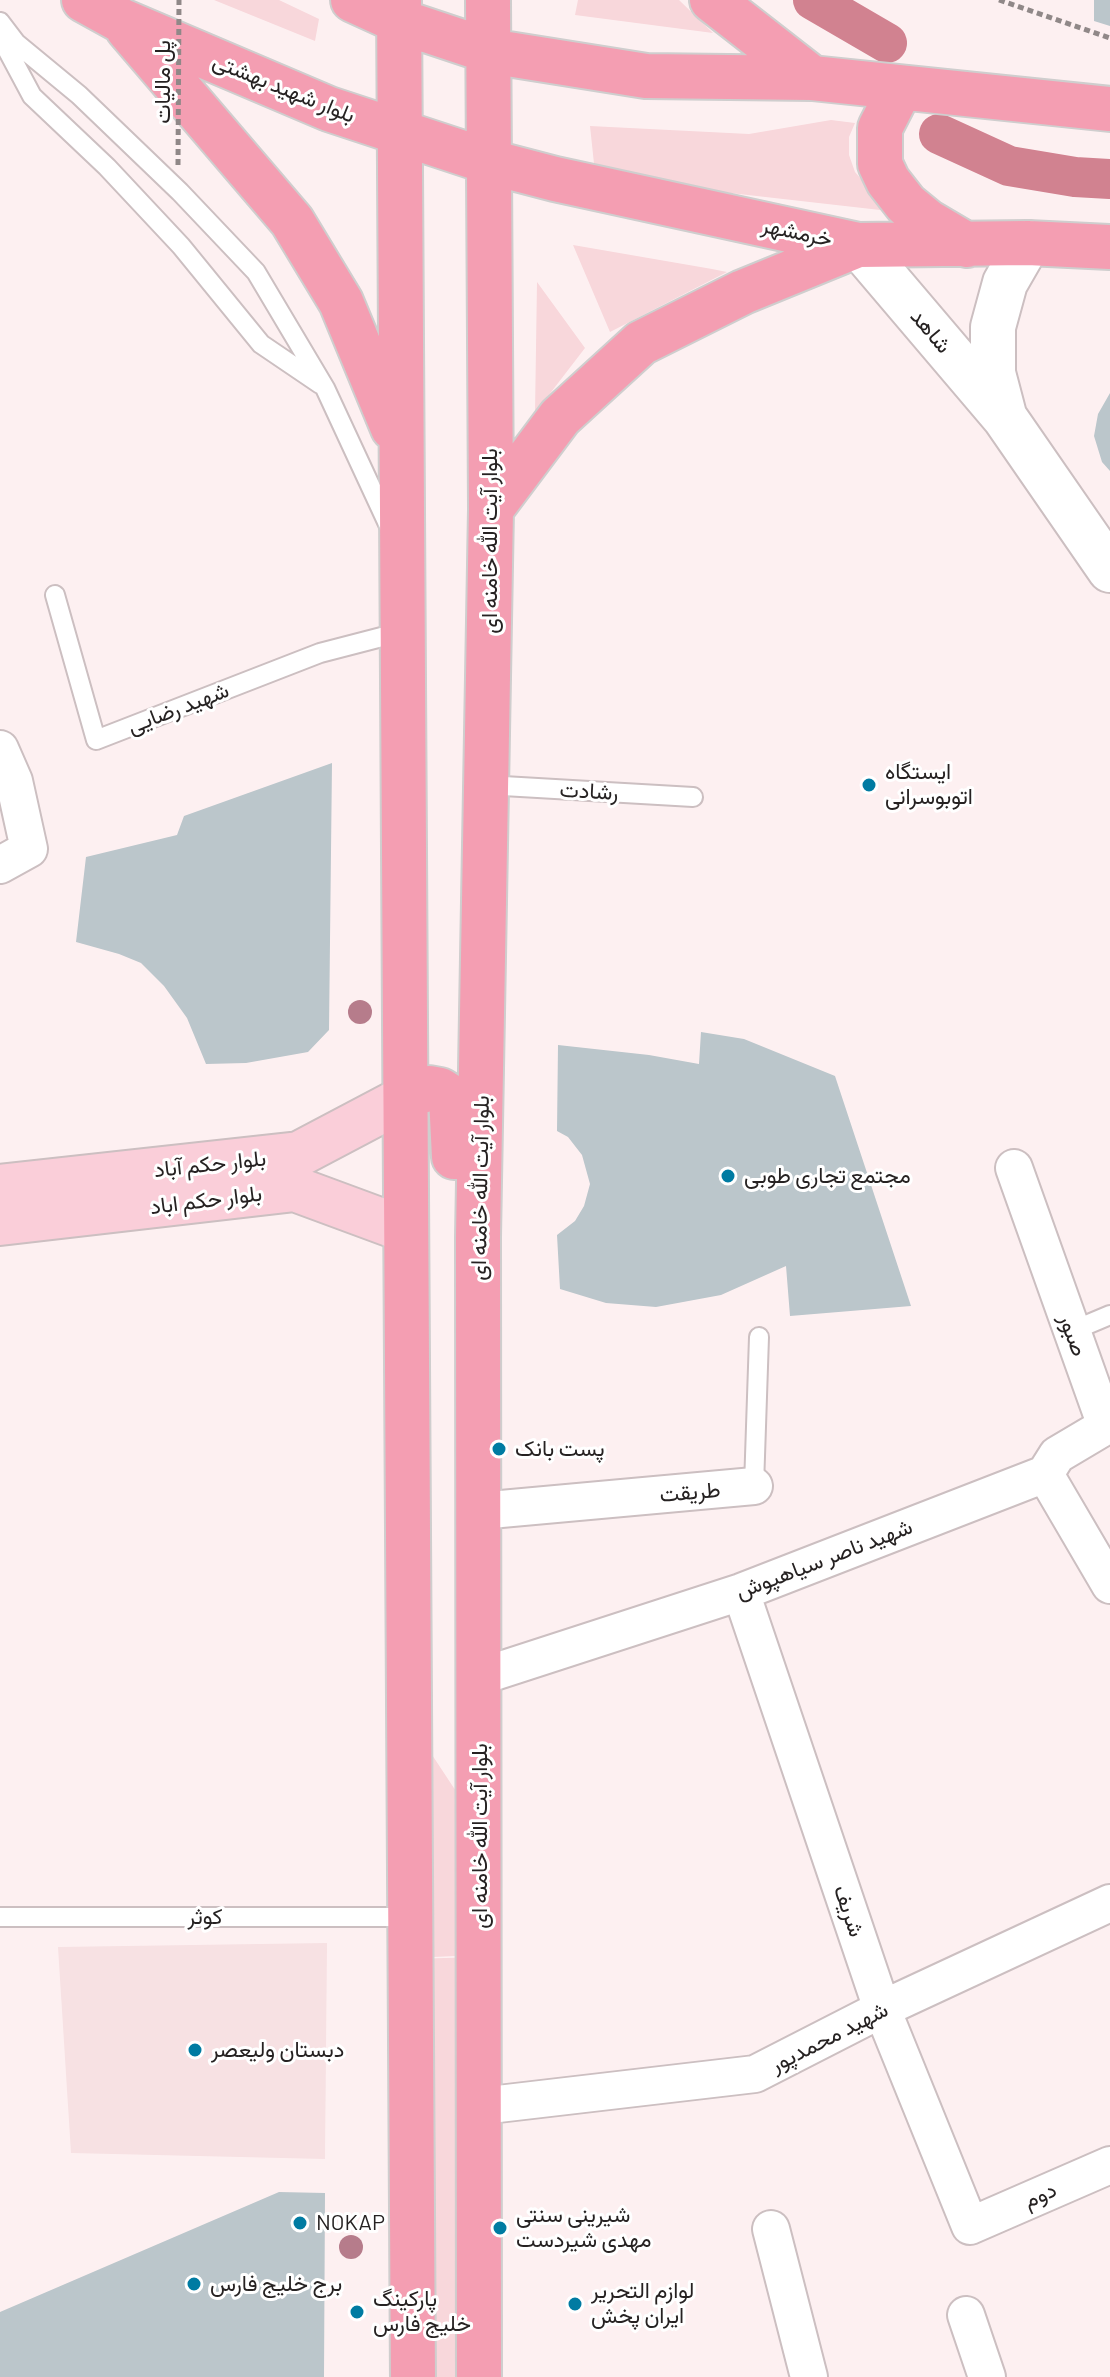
<!DOCTYPE html>
<meta charset="utf-8">
<style>
body{margin:0}
canvas{display:block;background:#fdf0f1}
</style>
<canvas width="1110" height="2377"></canvas>
<script>
const ctx = document.querySelector('canvas').getContext('2d');
ctx.lineJoin = 'round';
function paint(path, color) {
  ctx.fillStyle = color;
  ctx.fill(path, 'evenodd');
}
function toPath(rows) {
  const path = new Path2D();
  for (const r of rows) {
    path.moveTo(r[0], r[1]);
    for (let i = 2; i < r.length; i += 2) path.lineTo(r[i], r[i + 1]);
  }
  return path;
}
function strokePath(path, color, width, dash) {
  ctx.strokeStyle = color;
  ctx.lineWidth = width;
  ctx.lineCap = dash ? 'butt' : 'round';
  ctx.setLineDash(dash || []);
  ctx.stroke(path);
}
function drawText(font, color, halo, rows, align = 'center') {
  ctx.font = font + ' Barlow,Vazirmatn,sans-serif';
  ctx.lineWidth = 6;
  ctx.setLineDash([]);
  ctx.textBaseline = 'middle';
  ctx.strokeStyle = halo;
  ctx.fillStyle = color;
  for (const [text, x, y, turn = 0] of rows) {
    ctx.save();
    ctx.translate(x, y);
    ctx.rotate((+turn || 0) * Math.PI / 180);
    ctx.textAlign = isNaN(turn) ? turn : align;
    if (halo) ctx.strokeText(text, 0, 0);
    ctx.fillText(text, 0, 0);
    ctx.restore();
  }
}
const built = toPath([
 [327,1943,325,2159,71,2153,58,1947]
]);
const green = toPath([
 [214,0,279,0,319,19,315,41],
 [578,0,679,0,713,33,575,15],
 [831,120,855,123,849,137,849,155,855,172,889,211,642,183,595,173,590,126,749,134],
 [573,245,712,269,727,272,610,332],
 [537,282,585,348,535,413],
 [411,1723,477,1823,478,1955,411,1958],
 [480,1957,479,2377,413,2377,410,1959]
]);
const canal = toPath([
 [813,0,887,43],
 [939,134,1009,166,1075,177,1110,179]
]);
const building = toPath([
 [1094,0,1110,0,1110,26,1094,21],
 [1110,393,1110,471,1102,462,1094,436,1098,414],
 [332,763,329,1030,308,1052,246,1063,206,1064,187,1018,164,986,141,963,119,954,76,942,86,857,177,835,184,816],
 [701,1032,744,1039,835,1076,911,1306,790,1316,786,1266,721,1295,656,1307,606,1303,560,1289,557,1235,575,1221,584,1206,590,1184,582,1155,568,1137,557,1131,558,1045,649,1055,699,1064],
 [279,2192,325,2193,324,2377,0,2377,0,2312]
]);
const path = toPath([
 [999,0,1110,38]
]);
const service = toPath([
 [0,22,16,43,79,95,180,192,256,272,325,388,389,526],
 [0,36,32,96,107,167,181,246,261,344,320,384],
 [55,595,96,740,320,653,401,632],
 [486,785,693,797],
 [1072,1331,1110,1315],
 [754,1486,759,1337],
 [0,1917,410,1917]
]);
const minor = toPath([
 [0,749,14,781,29,849,0,865],
 [1014,1168,1106,1426,1057,1455,1045,1474],
 [1045,1474,1110,1585],
 [479,1511,754,1486],
 [741,1592,882,2009,970,2226,1110,2165],
 [479,1677,741,1592,1045,1474],
 [481,2106,755,2074,882,2009,1110,1903],
 [771,2229,809,2377],
 [966,2315,987,2377]
]);
const tertiary = toPath([
 [858,245,1005,418,1110,570],
 [1004,415,993,373,993,327,1005,283,1028,243]
]);
const secondary = toPath([
 [0,1187,299,1154,407,1097],
 [0,1223,295,1189,406,1230]
]);
const primary = toPath([
 [84,0,122,21,329,109,490,162,555,179,858,245,1028,243,1110,247],
 [353,0,399,21,489,51,646,76,812,78,1110,109],
 [399,0,413,2377],
 [712,0,812,78],
 [128,29,292,221,341,302,393,428],
 [900,89,880,128,880,164,888,181,906,204,928,222,967,245],
 [491,509,560,417,641,343,743,292,858,245],
 [407,1097,429,1088,440,1090,451,1097,454,1157],
 [479,2377,478,1237,491,509,488,0]
]);
const pathBridge = toPath([
 [178,165,179,0]
]);
const trees = [
 [360,1012],
 [351,2247]
];
const markers = [
 [869,785,8,"#007ba2"],
 [728,1176,8,"#007ba2"],
 [499,1449,8,"#007ba2"],
 [195,2050,8,"#007ba2"],
 [300,2223,8,"#007ba2"],
 [500,2228,8,"#007ba2"],
 [194,2284,8,"#007ba2"],
 [575,2304,8,"#007ba2"],
 [357,2312,8,"#007ba2"]
];
const streetNames = [
 ["پل مالیات",163,82,-90],
 ["بلوار شهید بهشتی",284,88,22],
 ["خرمشهر",797,232,12],
 ["شاهد",931,331,50],
 ["بلوار آیت الله خامنه ای",490,541,-90],
 ["شهید رضایی",178,708,-21],
 ["رشادت",589,791,3],
 ["بلوار حکم آباد",210,1164,-6],
 ["بلوار آیت الله خامنه ای",480,1188,-89],
 ["بلوار حکم اباد",206,1200,-7],
 ["صبور",1073,1335,70],
 ["طریقت",690,1492,-5],
 ["شهید ناصر سیاهپوش",824,1559,-21],
 ["بلوار آیت الله خامنه ای",480,1836,-90],
 ["شریف",849,1911,71],
 ["کوثر",205,1917],
 ["شهید محمدپور",829,2037,-27],
 ["دوم",1040,2195,-24]
];
const poiNames = [
 ["ایستگاه",885,772],
 ["اتوبوسرانی",885,797],
 ["مجتمع تجاری طوبی",744,1176],
 ["پست بانک",515,1449],
 ["دبستان ولیعصر",211,2050],
 ["شیرینی سنتی",516,2215],
 ["مهدی شیردست",516,2240],
 ["NOKAP",316,2223],
 ["برج خلیج فارس",210,2284],
 ["لوازم التحریر",591,2291],
 ["ایران پخش",591,2316],
 ["پارکینگ",373,2299],
 ["خلیج فارس",373,2324]
];
paint(built, '#f7e1e3');
paint(green, '#f8d7db');
strokePath(canal, '#d18290', 40);
paint(building, '#bbc6cb');
strokePath(service, '#ccbfc1', 22);
strokePath(minor, '#ccbfc1', 40);
strokePath(tertiary, '#ccbfc1', 48);
strokePath(secondary, '#ccbfc1', 48);
strokePath(primary, '#cfcece', 48);
strokePath(path, '#908888', 5, [6, 4]);
strokePath(service, '#fff', 18);
strokePath(minor, '#fff', 36);
strokePath(tertiary, '#fff', 44);
strokePath(secondary, '#faced9', 44);
strokePath(primary, '#f49eb2', 44);
strokePath(pathBridge, '#908888', 5, [6, 4]);
ctx.fillStyle = '#b67c8b';
for (const [x, y] of trees) {
  ctx.beginPath();
  ctx.arc(x, y, 12, 0, 2 * Math.PI);
  ctx.fill();
}
for (const [x, y, r, color] of markers) {
  const dot = new Path2D();
  dot.arc(x, y, r, 0, 2 * Math.PI);
  ctx.fillStyle = color;
  ctx.fill(dot);
  strokePath(dot, '#fff', 3);
}
drawText('22px', '#262222', '#fff', streetNames);
drawText('22px', '#262222', '#fff', poiNames, 'left');
</script>
